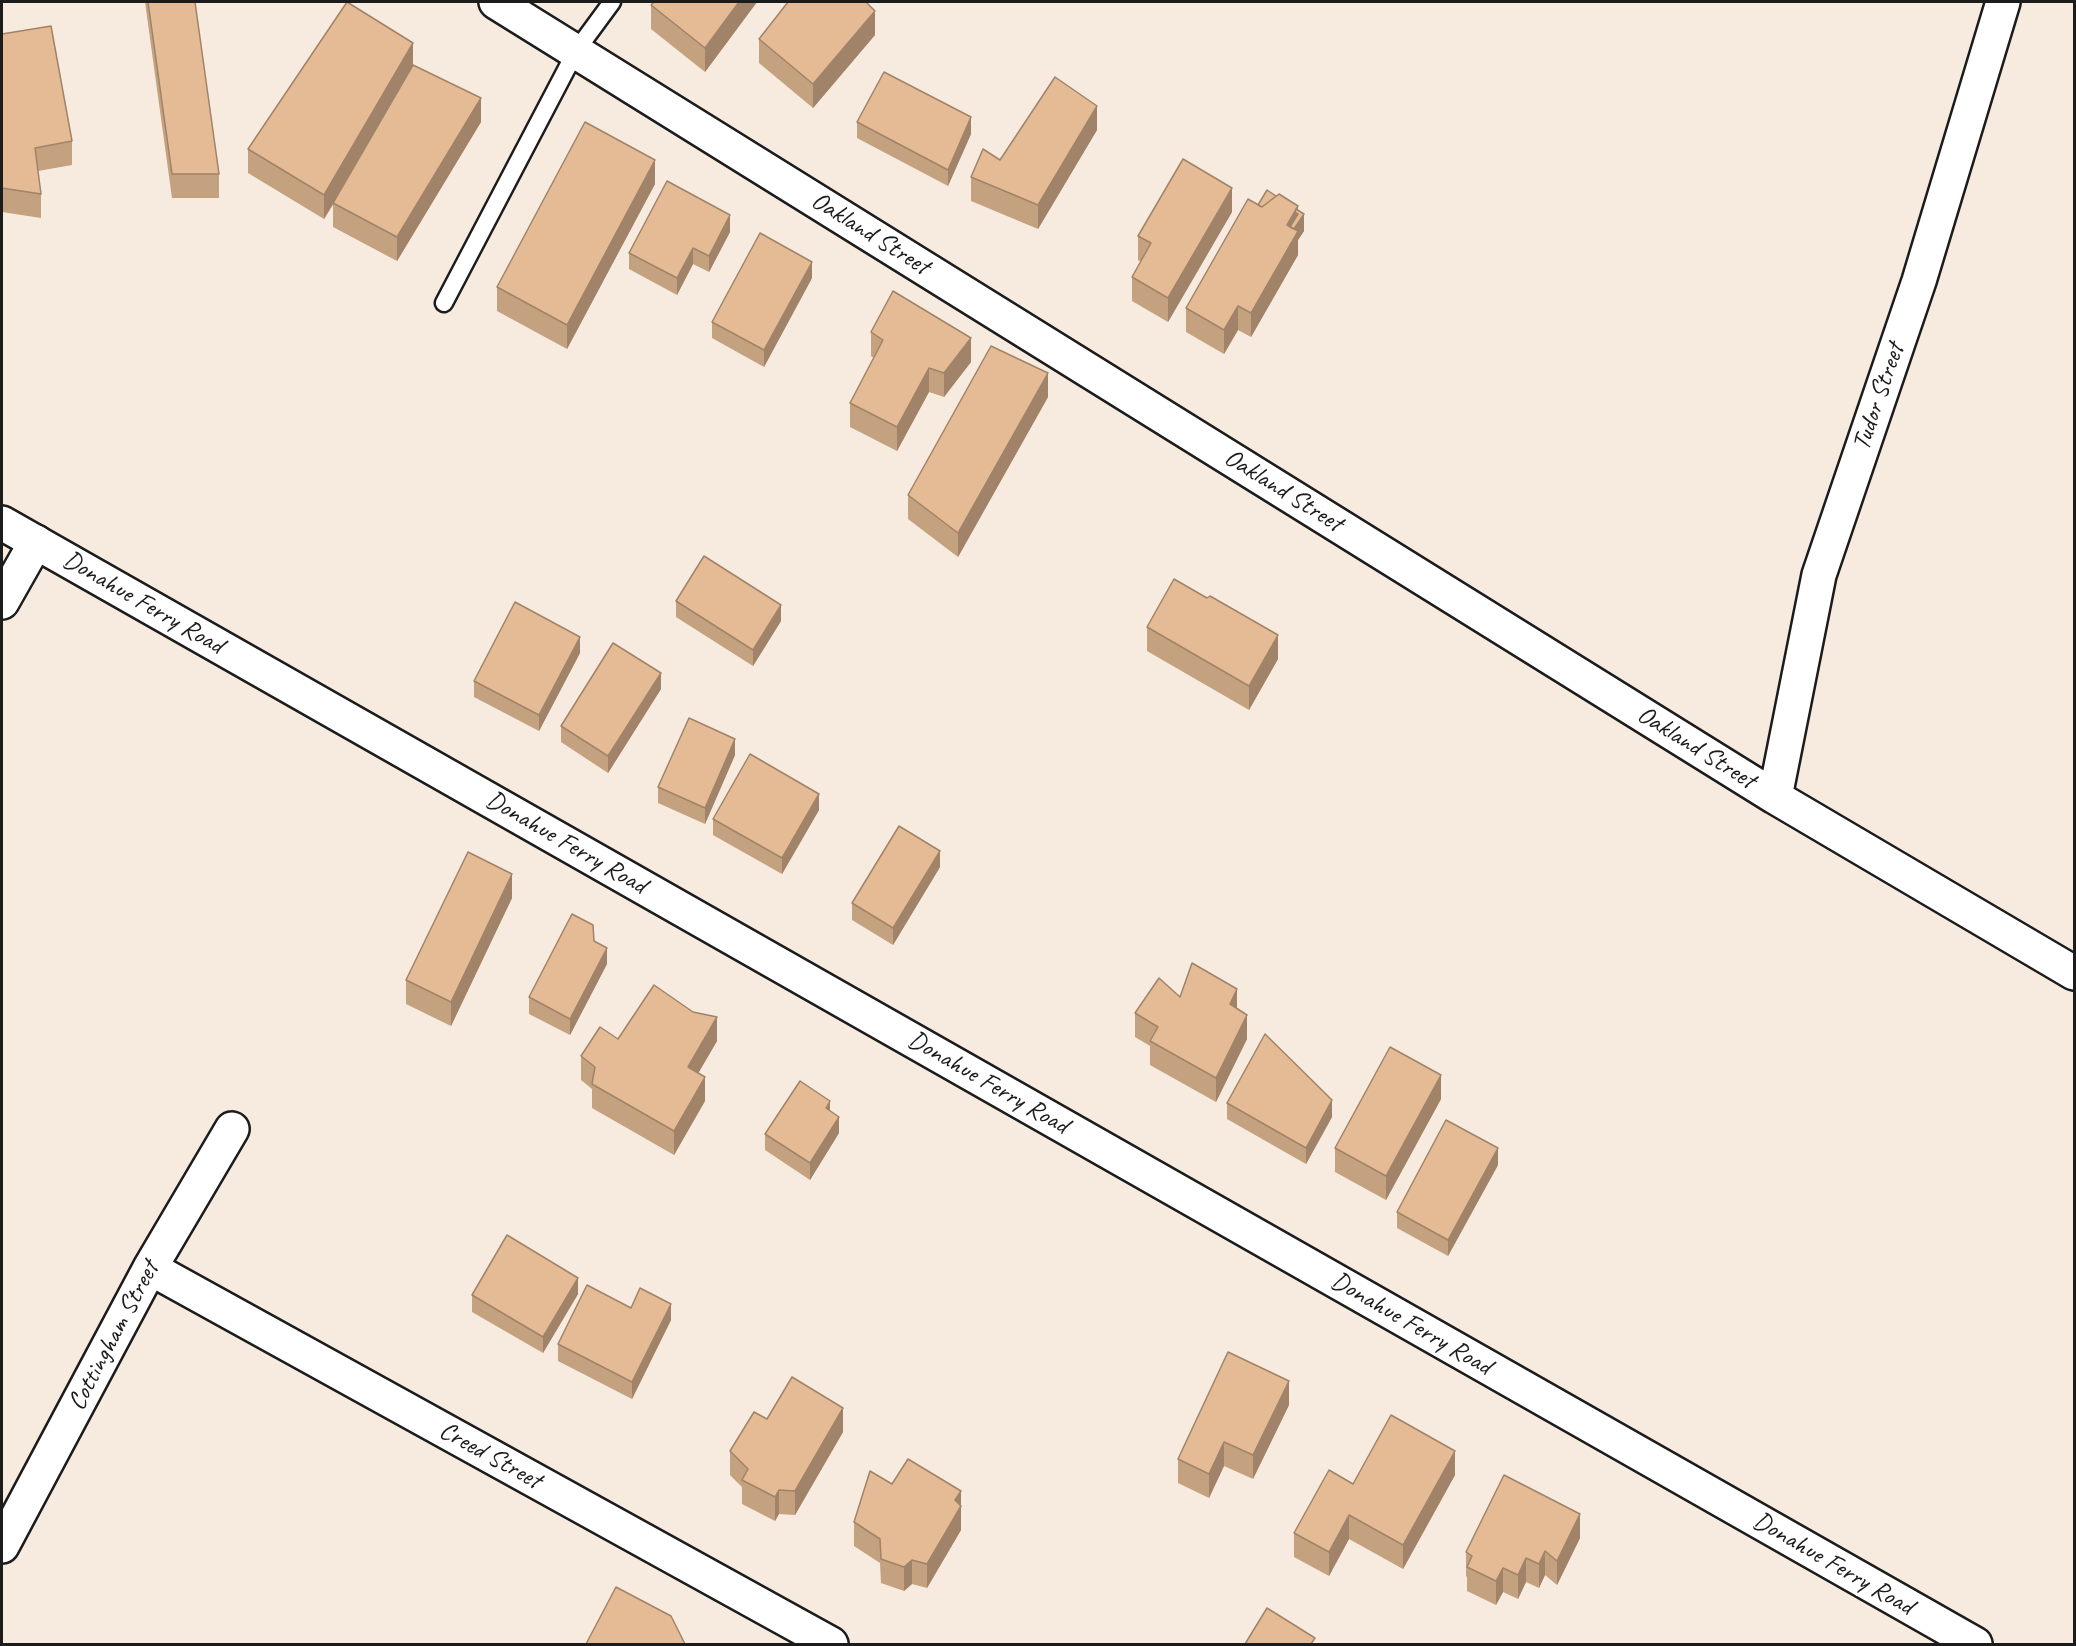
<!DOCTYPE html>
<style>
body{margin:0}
#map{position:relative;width:2076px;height:1646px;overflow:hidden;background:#f7ebdf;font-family:Caveat,sans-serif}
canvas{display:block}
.frame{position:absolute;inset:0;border:3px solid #1c1c1c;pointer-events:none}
</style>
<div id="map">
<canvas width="2076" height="1646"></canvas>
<div class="frame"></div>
</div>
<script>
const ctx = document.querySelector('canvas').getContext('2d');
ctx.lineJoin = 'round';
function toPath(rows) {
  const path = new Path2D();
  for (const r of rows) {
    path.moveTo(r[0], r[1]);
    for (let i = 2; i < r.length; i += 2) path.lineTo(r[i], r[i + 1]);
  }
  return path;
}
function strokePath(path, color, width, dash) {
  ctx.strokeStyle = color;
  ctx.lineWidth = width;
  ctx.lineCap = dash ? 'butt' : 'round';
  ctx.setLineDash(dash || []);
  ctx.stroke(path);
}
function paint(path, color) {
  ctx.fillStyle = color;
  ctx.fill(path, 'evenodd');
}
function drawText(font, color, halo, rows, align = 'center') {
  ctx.font = font + ' Caveat,sans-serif';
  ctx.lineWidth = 6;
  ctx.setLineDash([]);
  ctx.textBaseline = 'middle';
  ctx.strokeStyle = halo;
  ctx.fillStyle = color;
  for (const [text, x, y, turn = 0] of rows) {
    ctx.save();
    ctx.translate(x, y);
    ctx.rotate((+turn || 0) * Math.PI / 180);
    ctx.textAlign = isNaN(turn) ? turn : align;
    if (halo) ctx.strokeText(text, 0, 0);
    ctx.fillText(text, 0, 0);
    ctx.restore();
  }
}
const service = toPath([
 [444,303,576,51,612,2]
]);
const minor = toPath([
 [496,2,1775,797,2074,973],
 [2,602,36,542],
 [1775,797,1819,575,1919,281,2003,2],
 [150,1268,831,1644],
 [2,1546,150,1268,232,1129]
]);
const secondary = toPath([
 [2,523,1975,1644]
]);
const wall = toPath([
 [145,2,195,2,219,174,219,198,172,198],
 [757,2,705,72,651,29,651,5],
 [2,34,72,141,72,165,38,171,41,194,41,218,2,212],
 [875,35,813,108,759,63,759,39],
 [413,65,481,122,397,261,333,227,333,205,324,219,248,173,248,149],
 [857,122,971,134,948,186,857,138],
 [1097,130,1038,229,971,201,971,177,1000,160],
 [655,184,567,349,497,311,497,287],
 [1258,205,1298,210,1304,231,1298,240,1298,255,1251,337,1238,330,1224,354,1186,332,1186,308],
 [1232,212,1168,322,1132,301,1132,277,1141,262,1138,260,1138,236],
 [730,232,709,272,693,264,677,295,629,269,629,253],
 [812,278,764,367,712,338,712,322],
 [871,332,971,362,944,397,929,392,897,451,850,427,850,403,874,358,871,356],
 [1048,397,958,557,908,519,908,495],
 [1207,598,1278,659,1249,710,1147,651,1147,627],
 [676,601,781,621,753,666,676,617],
 [580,653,539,731,474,697,474,681],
 [661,689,608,773,561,742,561,726],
 [735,755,705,824,658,803,658,787],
 [819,810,782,874,713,835,713,819],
 [940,867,893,945,852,920,852,903],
 [512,898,451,1026,406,1004,406,980],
 [594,941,607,964,570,1035,529,1014,529,997],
 [1180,997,1237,1009,1247,1039,1216,1102,1150,1065,1150,1046,1135,1037,1135,1013],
 [618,1039,717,1041,698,1073,705,1101,674,1155,592,1108,592,1089,581,1080,581,1056],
 [1441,1099,1386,1200,1335,1172,1335,1148],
 [1227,1103,1332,1117,1306,1164,1227,1119],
 [830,1110,839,1133,810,1180,765,1150,765,1134],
 [1498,1165,1448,1256,1397,1228,1397,1212],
 [578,1294,543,1353,472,1312,472,1295],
 [631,1308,671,1320,632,1399,558,1361,558,1344],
 [1289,1405,1253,1479,1224,1466,1209,1498,1178,1483,1178,1459],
 [767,1419,843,1432,795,1515,779,1514,775,1521,742,1504,742,1487,730,1475,730,1451],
 [1455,1475,1403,1569,1349,1539,1329,1576,1294,1557,1294,1533,1353,1484],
 [892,1484,961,1491,961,1530,927,1588,912,1584,904,1591,881,1583,880,1563,854,1546,854,1522],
 [1580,1538,1557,1585,1545,1575,1539,1588,1526,1582,1518,1599,1503,1592,1496,1605,1467,1591,1467,1577,1466,1576,1466,1552]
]);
const shadedWall = toPath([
 [739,2,757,2,705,72,705,48],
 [875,11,875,35,813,108,813,84],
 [413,43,413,67,324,219,324,195],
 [481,98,481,122,397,261,397,237],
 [1097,106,1097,130,1038,229,1038,205],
 [971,117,971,134,948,186,948,170],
 [655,160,655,184,567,349,567,325],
 [1232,188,1232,212,1168,322,1168,298],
 [1298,206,1298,224,1304,214,1304,231,1298,240,1298,255,1251,337,1251,313,1287,225],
 [730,215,730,232,709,272,709,256],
 [693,248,693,264,677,295,677,278],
 [812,262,812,278,764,367,764,350],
 [1238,306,1238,330,1224,354,1224,330],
 [971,338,971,362,944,397,944,373],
 [929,368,929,392,897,451,897,427],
 [1048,373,1048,397,958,557,958,533],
 [781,605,781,621,753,666,753,650],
 [1278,635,1278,659,1249,710,1249,686],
 [580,637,580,653,539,731,539,715],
 [661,673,661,689,608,773,608,756],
 [735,739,735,755,705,824,705,808],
 [819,794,819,810,782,874,782,858],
 [940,851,940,867,893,945,893,928],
 [512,874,512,898,451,1026,451,1002],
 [607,948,607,964,570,1035,570,1019],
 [1237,989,1237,1013,1230,1004],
 [1247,1015,1247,1039,1216,1102,1216,1078],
 [717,1017,717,1041,688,1091,688,1067],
 [1441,1075,1441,1099,1386,1200,1386,1176],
 [705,1077,705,1101,674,1155,674,1131],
 [1332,1100,1332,1117,1306,1164,1306,1148],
 [830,1101,830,1117,826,1108],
 [839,1117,839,1133,810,1180,810,1163],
 [1498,1148,1498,1165,1448,1256,1448,1240],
 [578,1278,578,1294,543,1353,543,1337],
 [671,1304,671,1320,632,1399,632,1382],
 [1289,1381,1289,1405,1253,1479,1253,1455],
 [843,1408,843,1432,795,1515,795,1491],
 [1224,1442,1224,1466,1209,1498,1209,1474],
 [1455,1451,1455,1475,1403,1569,1403,1545],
 [779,1490,779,1514,775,1521,775,1497],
 [961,1491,961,1530,927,1588,927,1564,955,1500],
 [1580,1514,1580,1538,1557,1585,1557,1561],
 [1349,1515,1349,1539,1329,1576,1329,1552],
 [1545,1551,1545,1575,1539,1588,1539,1564],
 [1526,1558,1526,1582,1518,1599,1518,1575],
 [912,1560,912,1584,904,1591,904,1567],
 [1503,1568,1503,1592,1496,1605,1496,1581]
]);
const building = toPath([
 [148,2,195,2,219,174,172,174,148,2],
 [347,2,413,43,324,195,248,149,347,2],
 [654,2,739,2,705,48,651,5,654,2],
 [788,2,866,2,875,11,813,84,759,39,788,2],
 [51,26,72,141,35,148,41,194,2,188,2,34,51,26],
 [413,65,481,98,397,237,333,203,413,65],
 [884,72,971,117,948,170,857,122,884,72],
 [1055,77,1097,106,1038,205,971,177,983,149,1000,160,1055,77],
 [585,122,655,160,567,325,497,287,585,122],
 [1183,159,1232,188,1168,298,1132,277,1151,243,1138,236,1183,159],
 [667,181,730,215,709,256,693,248,677,278,629,253,667,181],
 [1267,190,1276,196,1262,207,1258,205,1267,190],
 [1279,194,1298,206,1287,225,1298,231,1251,313,1238,306,1224,330,1186,308,1248,199,1262,207,1279,194],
 [1296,209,1304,214,1294,229,1290,227,1298,214,1295,212,1296,209],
 [760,233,812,262,764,350,712,322,760,233],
 [893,291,971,338,944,373,929,368,897,427,850,403,883,340,871,332,893,291],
 [991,346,1048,373,958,533,908,495,991,346],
 [704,556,781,605,753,650,676,601,704,556],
 [1174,579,1207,598,1210,596,1278,635,1249,686,1147,627,1174,579],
 [515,602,580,637,539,715,474,681,515,602],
 [613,643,661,673,608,756,561,726,613,643],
 [689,718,735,739,705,808,658,787,689,718],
 [750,754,819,794,782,858,713,819,750,754],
 [899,826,940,851,893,928,852,903,899,826],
 [468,852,512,874,451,1002,406,980,468,852],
 [572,914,593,925,594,941,607,948,570,1019,529,997,572,914],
 [1192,963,1237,989,1230,1004,1247,1015,1216,1078,1150,1041,1158,1027,1135,1013,1159,978,1180,997,1192,963],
 [654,985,693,1012,717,1017,688,1067,705,1077,674,1131,592,1084,595,1067,581,1056,600,1027,618,1039,654,985],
 [1265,1034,1332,1100,1306,1148,1227,1103,1265,1034],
 [1390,1047,1441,1075,1386,1176,1335,1148,1390,1047],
 [800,1081,830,1101,826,1108,839,1117,810,1163,765,1134,800,1081],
 [1446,1120,1498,1148,1448,1240,1397,1212,1446,1120],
 [507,1235,578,1278,543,1337,472,1295,507,1235],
 [587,1285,631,1308,640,1288,671,1304,632,1382,558,1344,587,1285],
 [1228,1352,1289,1381,1253,1455,1224,1442,1209,1474,1178,1459,1228,1352],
 [792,1377,843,1408,795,1491,779,1490,775,1497,742,1480,748,1469,730,1451,754,1412,767,1419,792,1377],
 [1391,1415,1455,1451,1403,1545,1349,1515,1329,1552,1294,1533,1329,1470,1353,1484,1391,1415],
 [908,1459,961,1491,955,1500,961,1506,927,1564,912,1560,904,1567,881,1559,880,1539,854,1522,870,1471,892,1484,908,1459],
 [1504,1475,1580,1514,1557,1561,1545,1551,1539,1564,1526,1558,1518,1575,1503,1568,1496,1581,1467,1567,1472,1556,1466,1552,1504,1475],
 [616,1587,671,1616,685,1644,586,1644,616,1587],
 [1267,1608,1315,1638,1311,1644,1245,1644,1267,1608]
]);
const streetNames = [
 ["Oakland Street",870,234,32],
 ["Tudor Street",1879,397,-71],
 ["Oakland Street",1283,491,32],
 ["Donahue Ferry Road",143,603,30],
 ["Oakland Street",1696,748,32],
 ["Donahue Ferry Road",566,843,30],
 ["Donahue Ferry Road",988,1083,30],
 ["Donahue Ferry Road",1411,1324,30],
 ["Cottingham Street",114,1336,-62],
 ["Creed Street",490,1456,29],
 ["Donahue Ferry Road",1833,1564,30]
];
strokePath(service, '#1c1c1c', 21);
strokePath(minor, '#1c1c1c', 38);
strokePath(secondary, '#1c1c1c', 38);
strokePath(service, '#fff', 16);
strokePath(minor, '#fff', 33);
strokePath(secondary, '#fff', 33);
paint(wall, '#c4a17f');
paint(shadedWall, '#a08368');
paint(building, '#e4bb94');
strokePath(building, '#a08368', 1.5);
drawText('26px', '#1c1c1c', '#fff', streetNames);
</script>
